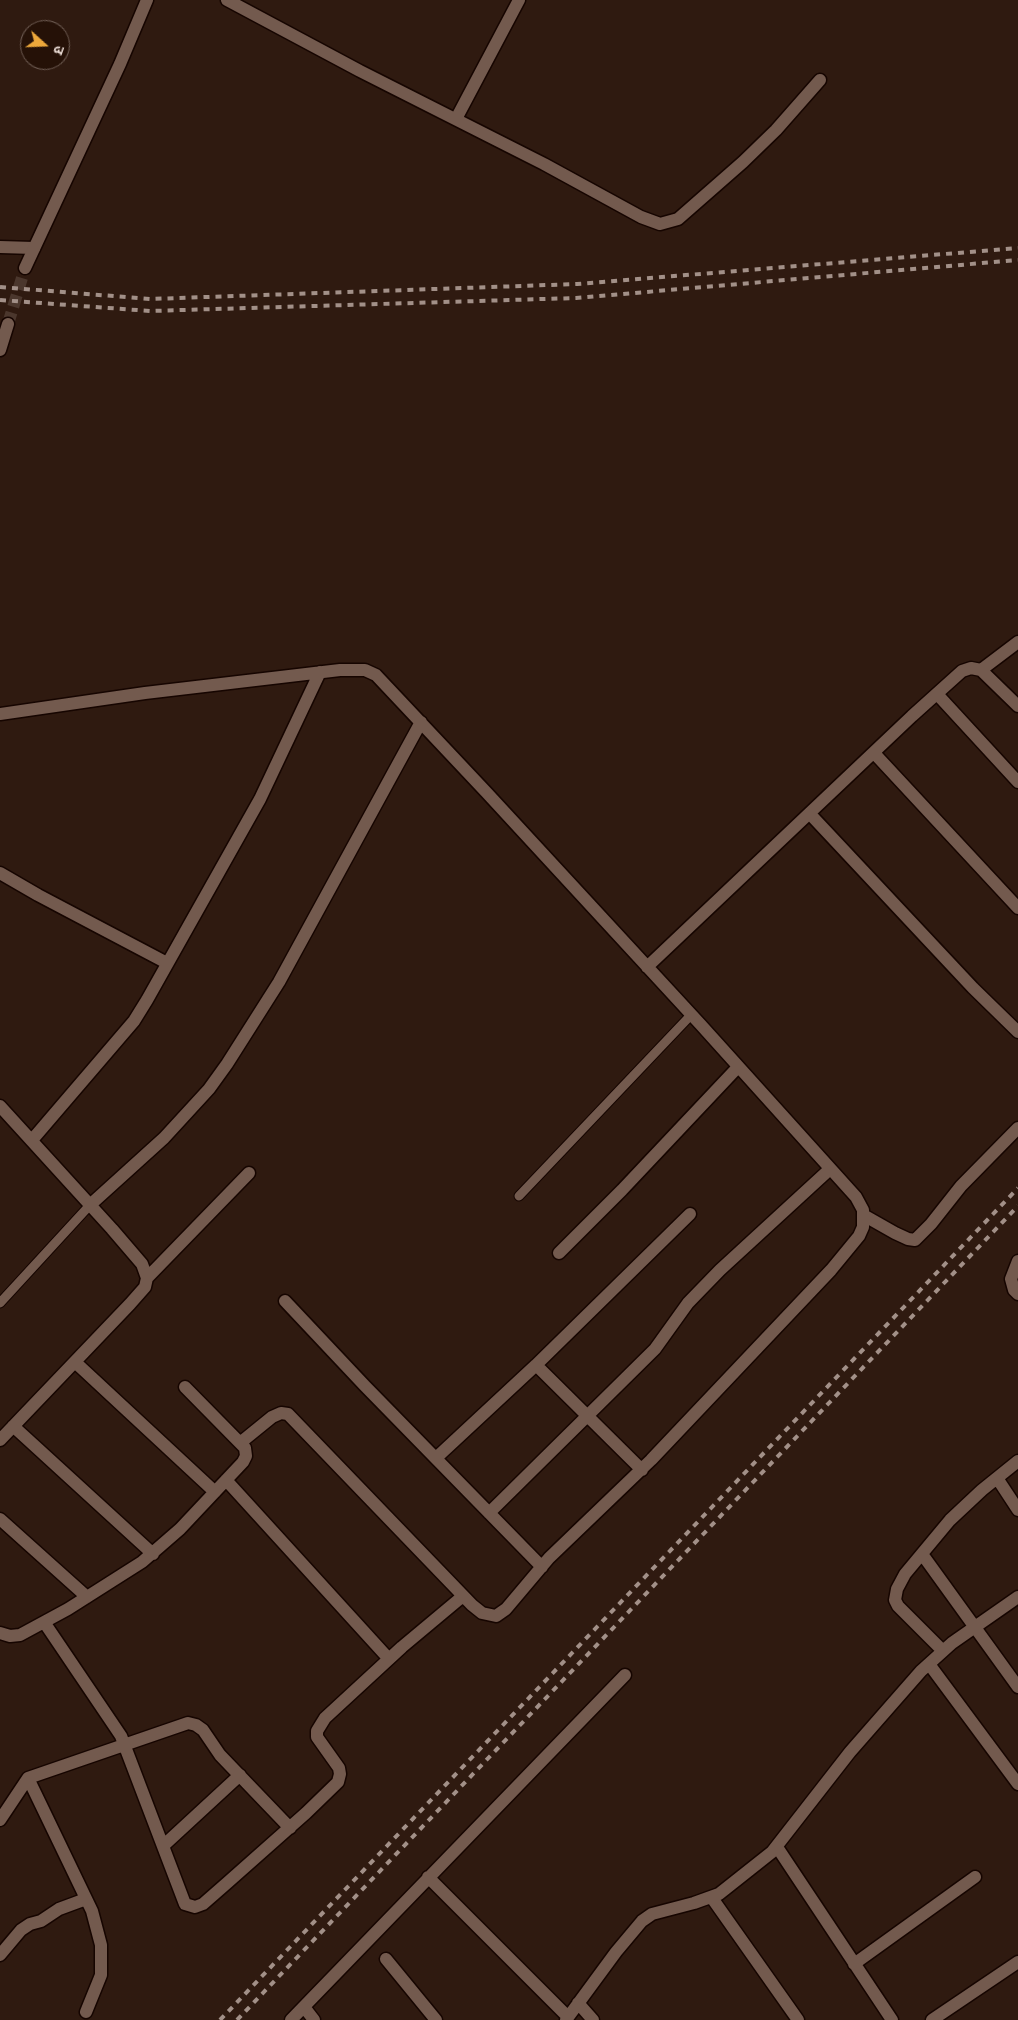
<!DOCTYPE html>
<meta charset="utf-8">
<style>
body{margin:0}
#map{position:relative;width:1018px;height:2020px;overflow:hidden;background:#2f1a10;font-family:"Zilla Slab","Noto Sans Devanagari",serif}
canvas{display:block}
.north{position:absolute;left:20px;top:20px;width:50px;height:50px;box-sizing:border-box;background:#251107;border:1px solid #736158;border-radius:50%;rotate:110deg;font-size:14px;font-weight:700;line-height:20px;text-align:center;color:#e8d9d2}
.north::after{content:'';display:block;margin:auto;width:18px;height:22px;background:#eda83b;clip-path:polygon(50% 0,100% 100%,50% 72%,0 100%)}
</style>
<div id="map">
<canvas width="1018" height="2020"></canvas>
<div class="north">उ</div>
</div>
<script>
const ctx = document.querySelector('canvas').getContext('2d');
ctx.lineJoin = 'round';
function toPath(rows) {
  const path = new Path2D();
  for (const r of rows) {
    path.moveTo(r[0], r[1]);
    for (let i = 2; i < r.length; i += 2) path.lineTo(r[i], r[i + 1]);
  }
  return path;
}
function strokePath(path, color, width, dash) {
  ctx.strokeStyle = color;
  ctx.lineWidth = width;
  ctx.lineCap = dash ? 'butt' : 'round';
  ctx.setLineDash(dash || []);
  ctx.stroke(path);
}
const secondaryTunnel = toPath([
 [8,324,25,268]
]);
const lane = toPath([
 [519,1196,691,1015],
 [0,1303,90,1205]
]);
const street = toPath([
 [227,0,360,71,544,164,641,217,660,224,678,219,743,162,776,130,820,80],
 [456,119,519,0],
 [0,247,34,248],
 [981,670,1018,642],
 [937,694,1018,782],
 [0,714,145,693,340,670,365,670,376,675,487,793,701,1025,856,1197,863,1210,863,1227,859,1236,831,1270,651,1460,549,1558,506,1609,496,1616,482,1613,472,1605,288,1414,281,1413,272,1417,240,1443],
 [874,753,1018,908],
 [810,814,973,988,1018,1032],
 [0,873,38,895,167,963],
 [647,967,912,716,962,671,971,668,981,670,1018,706],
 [0,1106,112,1229,142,1264,147,1278,145,1287,130,1304,0,1440],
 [32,1140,134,1021,147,1000,260,799,320,672],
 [90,1205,164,1138,209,1089,227,1064,279,982,421,722],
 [865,1216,895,1233,908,1239,915,1240,931,1224,961,1186,1018,1128],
 [559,1253,622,1190,738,1067],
 [1018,1261,1011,1279,1014,1290,1018,1294],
 [147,1278,249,1173],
 [285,1301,365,1386,542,1567],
 [75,1362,215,1492],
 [536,1365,642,1470],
 [13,1426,153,1554],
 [436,1458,536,1365,690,1214],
 [997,1478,1018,1510],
 [226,1480,389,1659],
 [489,1513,655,1349,688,1303,720,1270,830,1169],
 [0,1519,87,1597],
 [922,1554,1018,1687],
 [44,1622,121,1736,185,1904,195,1907,203,1904,227,1883,306,1813,338,1782,340,1774,339,1768,317,1737,317,1731,325,1718,402,1647,463,1596],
 [0,1633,10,1636,20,1635,68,1609,142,1562,180,1529,243,1462,246,1456,245,1448,185,1387],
 [943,1651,898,1606,895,1600,897,1589,905,1574,950,1520,982,1490,1018,1461],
 [929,1664,1018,1784],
 [28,1778,92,1911,101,1945,101,1975,86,2012],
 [0,1820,28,1778,188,1723,196,1725,203,1730,220,1755,290,1828],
 [163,1846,240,1775],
 [777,1847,892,2020],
 [428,1877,568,2017],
 [712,1898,798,2020],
 [0,1955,21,1930,30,1924,41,1921,59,1909,86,1899],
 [386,1959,436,2020],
 [854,1964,975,1877],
 [578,2003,593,2020],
 [304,2007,314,2020],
 [291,2020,625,1675],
 [566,2020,616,1952,642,1921,652,1914,694,1903,719,1894,772,1852,850,1752,921,1671,952,1643,1018,1597],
 [932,2020,1018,1962]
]);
const secondary = toPath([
 [25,268,120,64,147,0],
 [0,350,8,324]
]);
const rail = toPath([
 [0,287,150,299,577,284,1018,248],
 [0,300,150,311,576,298,1018,260],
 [220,2020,1018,1188],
 [237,2020,1018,1206]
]);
strokePath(secondaryTunnel, '#4b372d', 12, [12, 6]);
strokePath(lane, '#160500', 11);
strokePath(street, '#160500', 15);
strokePath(secondary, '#160500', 15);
strokePath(lane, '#735a4e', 9);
strokePath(street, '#735a4e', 12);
strokePath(secondary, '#735a4e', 12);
strokePath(rail, '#a29088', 4, [6, 6]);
</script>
